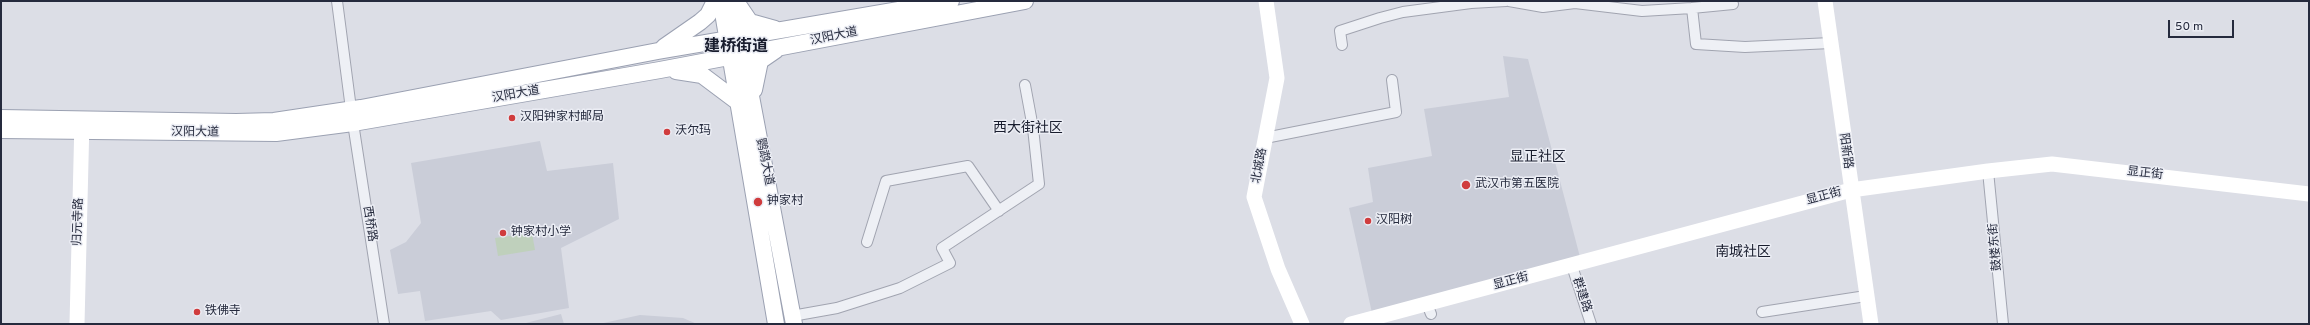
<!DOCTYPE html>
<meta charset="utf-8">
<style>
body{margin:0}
#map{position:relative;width:2310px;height:325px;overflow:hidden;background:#dcdee6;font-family:Overpass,sans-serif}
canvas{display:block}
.frame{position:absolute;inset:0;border:2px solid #252a3d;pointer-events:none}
.scale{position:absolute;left:2168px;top:20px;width:66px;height:18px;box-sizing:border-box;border:2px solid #252a3d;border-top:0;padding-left:5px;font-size:12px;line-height:14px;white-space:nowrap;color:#252a3d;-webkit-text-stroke:3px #ebedf4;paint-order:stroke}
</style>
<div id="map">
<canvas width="2310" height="325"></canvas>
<div class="frame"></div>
<div class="scale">50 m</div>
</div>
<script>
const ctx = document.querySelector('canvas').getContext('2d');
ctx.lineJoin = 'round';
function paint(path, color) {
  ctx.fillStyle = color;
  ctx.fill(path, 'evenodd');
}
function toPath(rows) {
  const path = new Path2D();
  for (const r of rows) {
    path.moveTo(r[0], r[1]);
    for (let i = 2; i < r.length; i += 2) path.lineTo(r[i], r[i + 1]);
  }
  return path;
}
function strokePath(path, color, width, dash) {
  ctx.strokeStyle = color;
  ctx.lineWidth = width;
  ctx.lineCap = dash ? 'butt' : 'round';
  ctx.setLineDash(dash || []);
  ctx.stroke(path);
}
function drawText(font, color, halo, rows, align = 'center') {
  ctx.font = font + ' Overpass,"Noto Sans SC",sans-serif';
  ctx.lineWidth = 3;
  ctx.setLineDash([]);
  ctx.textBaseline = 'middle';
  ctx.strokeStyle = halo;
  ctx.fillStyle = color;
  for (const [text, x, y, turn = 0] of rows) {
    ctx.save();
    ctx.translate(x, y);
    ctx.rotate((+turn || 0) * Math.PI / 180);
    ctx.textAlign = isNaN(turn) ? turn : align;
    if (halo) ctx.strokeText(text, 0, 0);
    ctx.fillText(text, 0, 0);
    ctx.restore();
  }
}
const built = toPath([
 [1503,56,1528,59,1580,257,1372,313,1349,208,1373,202,1368,168,1432,156,1424,109,1509,97],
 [540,141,547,171,613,163,619,219,561,248,569,308,501,320,491,311,425,321,420,291,398,294,390,250,406,242,421,223,411,163],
 [561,314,564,324,522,324],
 [640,315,683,318,697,324,599,324]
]);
const green = toPath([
 [532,233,535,250,498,256,495,238]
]);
const street = toPath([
 [337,1,351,109],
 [1509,1,1543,7,1575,3,1642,11,1692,8,1696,44,1745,47,1831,43],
 [1692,8,1733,4],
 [1342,45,1340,31,1380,18,1403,12,1471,3,1506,1],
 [353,123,384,324],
 [1265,138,1396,112,1392,80],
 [1988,171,2003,324],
 [867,242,886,181,968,166,999,211],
 [1572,266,1591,324],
 [1427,304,1431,314],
 [1762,312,1866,296],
 [792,316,837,308,900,288,950,263,942,248,1039,184,1033,128,1025,85]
]);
const secondary = toPath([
 [1266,1,1277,78,1254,197,1278,269,1302,324],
 [1825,1,1871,324],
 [77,324,82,120],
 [1351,324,1851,190,1988,171,2052,164,2309,194]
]);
const primary = toPath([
 [721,1,776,324],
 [733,1,794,324],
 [737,3,750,22,775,29],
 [664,47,700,22,708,15,715,1],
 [676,71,702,75,738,102],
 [754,90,760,61,776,50],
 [1,118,236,122,274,121,361,108,658,51,951,1],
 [1,130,276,133,353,123,660,70,1025,1]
]);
const markers = [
 [512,118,4,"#d03c3d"],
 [667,132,4,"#d03c3d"],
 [1466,185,5,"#d03c3d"],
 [758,202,5,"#d03c3d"],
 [1368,221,4,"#d03c3d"],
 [503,233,4,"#d03c3d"],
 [197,312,4,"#d03c3d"]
];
const streetNames = [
 ["汉阳大道",834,37,-11],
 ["汉阳大道",516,95,-10],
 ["汉阳大道",195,133,1],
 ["阳新路",1845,151,82],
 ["鹦鹉大道",764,162,79],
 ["北城路",1260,166,-79],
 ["显正街",2145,174,6],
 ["显正街",1824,197,-15],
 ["归元寺路",79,222,-88],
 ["西桥路",369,224,81],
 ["鼓楼东街",1996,247,-95],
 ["显正街",1511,282,-15],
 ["群建路",1581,295,71]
];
const poiNames = [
 ["汉阳钟家村邮局",520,118],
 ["沃尔玛",675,132],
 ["武汉市第五医院",1475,185],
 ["钟家村",767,202],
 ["汉阳树",1376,221],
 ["钟家村小学",511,233],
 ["铁佛寺",205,312]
];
const quarterNames = [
 ["西大街社区",1028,129],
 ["显正社区",1538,158],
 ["南城社区",1743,253]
];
const districtNames = [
 ["建桥街道",736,48]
];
paint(built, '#cacdd8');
paint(green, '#bfd0bc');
strokePath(street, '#a1a4b0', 12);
strokePath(primary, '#9ba1b2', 18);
strokePath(street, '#eef0f5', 10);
strokePath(secondary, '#fff', 15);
strokePath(primary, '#fff', 16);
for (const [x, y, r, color] of markers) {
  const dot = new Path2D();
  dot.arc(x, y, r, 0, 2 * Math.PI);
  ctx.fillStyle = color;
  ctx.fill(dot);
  strokePath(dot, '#ebedf4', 1.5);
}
drawText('12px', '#252a3d', '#ebedf4', streetNames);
drawText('12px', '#252a3d', '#ebedf4', poiNames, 'left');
drawText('14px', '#181c2d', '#ebedf4', quarterNames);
drawText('bold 16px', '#181c2d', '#ebedf4', districtNames);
</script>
